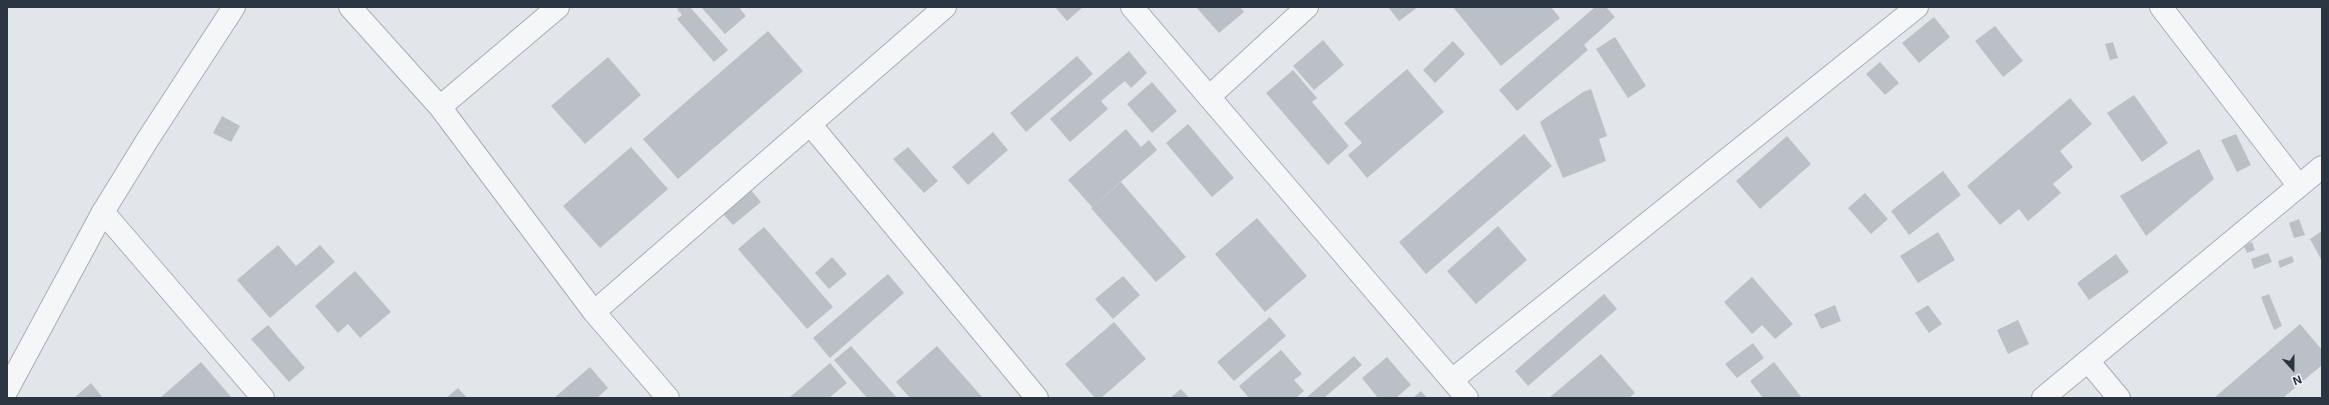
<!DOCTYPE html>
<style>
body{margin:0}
#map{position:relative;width:2329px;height:405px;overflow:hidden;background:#e2e6ea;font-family:Inter,sans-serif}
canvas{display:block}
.frame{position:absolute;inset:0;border:8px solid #2b3541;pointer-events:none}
.north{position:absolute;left:2273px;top:349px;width:40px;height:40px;-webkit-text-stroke:3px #f2f5f7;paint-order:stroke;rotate:159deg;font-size:11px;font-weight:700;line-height:16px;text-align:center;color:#2b3541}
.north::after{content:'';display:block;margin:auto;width:14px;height:18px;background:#2b3541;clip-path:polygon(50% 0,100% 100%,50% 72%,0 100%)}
</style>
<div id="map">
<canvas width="2329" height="405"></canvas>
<div class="frame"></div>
<div class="north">N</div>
</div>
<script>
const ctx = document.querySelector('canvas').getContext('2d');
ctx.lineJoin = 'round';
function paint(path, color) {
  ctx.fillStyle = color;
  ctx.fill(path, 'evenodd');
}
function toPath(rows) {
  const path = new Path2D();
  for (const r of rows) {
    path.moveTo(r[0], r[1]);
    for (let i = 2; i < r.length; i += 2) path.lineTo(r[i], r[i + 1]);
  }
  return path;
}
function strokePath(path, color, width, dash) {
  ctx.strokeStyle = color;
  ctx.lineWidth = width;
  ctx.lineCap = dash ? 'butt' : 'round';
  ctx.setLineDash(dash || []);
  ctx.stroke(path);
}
const building = toPath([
 [680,7,690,7,728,50,714,62,677,19,682,15,677,9],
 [701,7,742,7,740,9,746,16,725,34],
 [1055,7,1083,7,1067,21],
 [1196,7,1240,7,1244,12,1219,33],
 [1388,7,1418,7,1399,21],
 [1453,7,1551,7,1560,18,1501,66],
 [1595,7,1606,7,1615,17,1584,45,1588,50,1517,111,1499,90],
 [1934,17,1950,37,1919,63,1902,43],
 [1995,26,2023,61,2003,77,1975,41],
 [768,31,803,71,678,179,643,139],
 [1615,37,1646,86,1628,98,1596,49],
 [1323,40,1344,65,1314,90,1293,66],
 [1453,41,1465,54,1435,83,1423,70],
 [2113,42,2118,58,2110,60,2105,44],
 [1129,51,1147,73,1131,88,1125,81,1101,101,1108,109,1070,142,1050,119],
 [1077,56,1093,74,1026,132,1010,113],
 [608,57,641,95,585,144,551,106],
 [1880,62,1899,83,1885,95,1866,74],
 [1407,69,1444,112,1367,178,1348,155,1362,143,1344,123],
 [1293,70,1317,98,1312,102,1349,146,1328,165,1266,93],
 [1152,82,1177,111,1152,133,1127,104],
 [1591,89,1607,136,1599,139,1606,161,1563,178,1540,122,1583,92],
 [2134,95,2168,143,2142,162,2107,113],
 [2070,98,2092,124,2060,151,2073,167,2053,184,2061,193,2028,221,2019,209,2000,225,1967,186],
 [222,116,240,126,231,142,213,133],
 [1188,124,1234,178,1212,197,1166,143],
 [1126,129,1141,147,1149,140,1157,150,1092,207,1068,180],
 [993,132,1008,150,968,185,952,167],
 [1524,134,1552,166,1426,274,1399,242],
 [2236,134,2251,165,2237,172,2221,140],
 [1787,136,1811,164,1760,209,1736,181],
 [631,147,668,189,600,248,563,206],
 [908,147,938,181,924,193,893,159],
 [2199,149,2214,179,2146,236,2120,196],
 [1943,171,1961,195,1909,235,1891,211],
 [1121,182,1186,257,1156,282,1091,208],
 [749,188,761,202,733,225,721,212],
 [1865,193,1888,219,1871,234,1848,208],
 [1257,218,1307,276,1265,312,1215,254],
 [2299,219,2305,235,2294,238,2289,223],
 [1498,226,1527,260,1476,304,1447,271],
 [764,227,833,307,807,329,738,249],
 [2322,231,2322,261,2310,239],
 [1938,232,1955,260,1918,283,1900,256],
 [2252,242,2255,250,2247,253,2244,246],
 [278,245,296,266,320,245,335,262,270,318,237,280],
 [2268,253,2272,262,2254,269,2251,259],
 [2116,254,2129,272,2089,300,2077,283],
 [2292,256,2294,262,2280,268,2278,261],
 [832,257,847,274,829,289,815,273],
 [355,271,391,312,360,338,348,324,338,333,315,306],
 [888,274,904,293,830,358,813,338],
 [1123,276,1140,295,1113,319,1095,299],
 [1752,277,1793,324,1775,339,1762,325,1752,334,1724,302],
 [1604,294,1617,309,1528,386,1515,371],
 [2269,294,2282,326,2274,330,2261,297],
 [1835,305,1841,321,1821,329,1814,314],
 [1928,305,1942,324,1929,333,1915,313],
 [1270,317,1286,336,1234,381,1217,362],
 [2018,320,2029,344,2008,354,1997,330],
 [1114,322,1146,359,1101,398,1095,398,1065,364],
 [2300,324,2322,350,2322,365,2283,398,2214,398],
 [268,325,305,368,289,382,251,339],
 [1753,343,1764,358,1737,378,1725,364],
 [851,346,897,398,867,398,834,360],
 [937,346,983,398,910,398,896,382],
 [1281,350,1302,374,1294,380,1304,391,1296,398,1249,398,1239,386],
 [1601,354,1635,393,1629,398,1549,398],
 [1354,356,1362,365,1324,398,1306,398],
 [1387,357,1411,385,1396,398,1378,398,1362,378],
 [201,362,232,398,160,398],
 [1774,362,1802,398,1763,398,1750,381],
 [830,363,847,383,829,398,789,398],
 [590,367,608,388,597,398,554,398],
 [91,383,103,398,74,398],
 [458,388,467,398,446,398],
 [1181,389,1189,398,1170,398],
 [1421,391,1427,398,1413,398]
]);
const minor = toPath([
 [350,7,440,107,594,312,668,398],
 [2161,7,2299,186],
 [1209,97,1307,7],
 [440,107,558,7],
 [810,124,1037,398],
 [103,212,263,398],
 [594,312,945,7],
 [2088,361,2119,398],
 [1452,380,1917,7]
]);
const tertiary = toPath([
 [1132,7,1467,398],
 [7,390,103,212,148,139,234,7],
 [2043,398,2322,167]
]);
paint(building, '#bac0c6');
strokePath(minor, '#a7adb4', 24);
strokePath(tertiary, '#a7adb4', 24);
strokePath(minor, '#f5f6f8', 22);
strokePath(tertiary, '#f5f6f8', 22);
</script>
